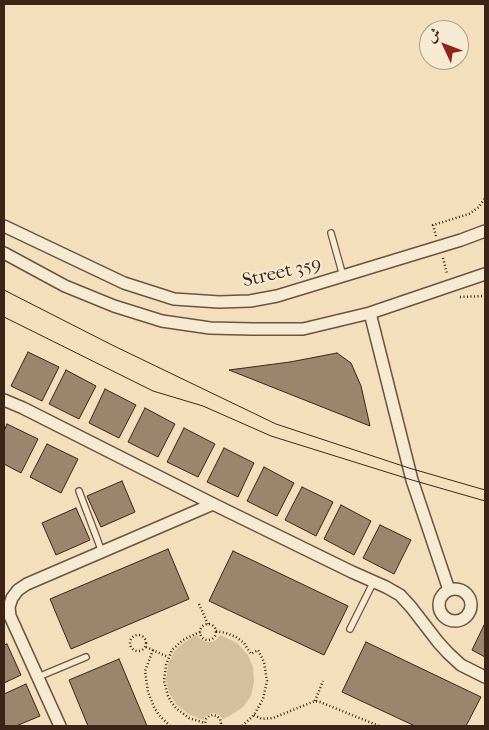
<!DOCTYPE html>
<meta charset="utf-8">
<style>
body{margin:0}
#map{position:relative;width:489px;height:730px;overflow:hidden;background:#f3dfbb;font-family:"IM FELL French Canon",Amiri,serif}
canvas{display:block}
.frame{position:absolute;inset:0;border:5px solid #3c2419;pointer-events:none}
.north{position:absolute;left:419px;top:20px;width:50px;height:50px;box-sizing:border-box;background:#f7ead3;border:1px solid #ac9b89;border-radius:50%;rotate:313deg;font-size:14px;font-weight:700;line-height:20px;text-align:center;color:#3c2419}
.north::after{content:'';display:block;margin:auto;width:18px;height:22px;background:#8f2418;clip-path:polygon(50% 0,100% 100%,50% 72%,0 100%)}
</style>
<div id="map">
<canvas width="489" height="730"></canvas>
<div class="frame"></div>
<div class="north">ش</div>
</div>
<script>
const ctx = document.querySelector('canvas').getContext('2d');
ctx.lineJoin = 'round';
function paint(path, color) {
  ctx.fillStyle = color;
  ctx.fill(path, 'evenodd');
}
function toPath(rows) {
  const path = new Path2D();
  for (const r of rows) {
    if (r.length === 3) {
      path.moveTo(r[0] + r[2], r[1]);
      path.arc(r[0], r[1], r[2], 0, 2 * Math.PI);
      continue;
    }
    path.moveTo(r[0], r[1]);
    for (let i = 2; i < r.length; i += 2) path.lineTo(r[i], r[i + 1]);
  }
  return path;
}
function strokePath(path, color, width, dash) {
  ctx.strokeStyle = color;
  ctx.lineWidth = width;
  ctx.lineCap = dash ? 'butt' : 'round';
  ctx.setLineDash(dash || []);
  ctx.stroke(path);
}
function drawText(font, color, halo, rows, align = 'center') {
  ctx.font = font + ' "IM FELL French Canon",serif';
  ctx.lineWidth = 4;
  ctx.setLineDash([]);
  ctx.textBaseline = 'middle';
  ctx.strokeStyle = halo;
  ctx.fillStyle = color;
  for (const [text, x, y, turn = 0] of rows) {
    ctx.save();
    ctx.translate(x, y);
    ctx.rotate((+turn || 0) * Math.PI / 180);
    ctx.textAlign = isNaN(turn) ? turn : align;
    if (halo) ctx.strokeText(text, 0, 0);
    ctx.fillText(text, 0, 0);
    ctx.restore();
  }
}
const green = toPath([
 [197,635,199,638,206,642,212,642,216,640,220,635,237,643,248,655,253,667,254,682,251,696,243,707,231,715,223,719,219,715,214,713,207,715,203,720,188,714,177,705,169,693,166,679,168,665,174,652,184,642]
]);
const building = toPath([
 [28,352,59,367,42,401,11,386,28,352],
 [337,353,351,363,361,386,370,426,229,370,290,362,337,353],
 [66,370,96,386,79,419,49,404,66,370],
 [105,389,136,405,119,438,89,423,105,389],
 [145,408,175,424,158,457,128,442,145,408],
 [7,424,38,439,21,473,4,464,4,431,7,424],
 [184,428,215,444,198,477,167,462,184,428],
 [47,444,78,459,61,493,30,477,47,444],
 [224,448,254,463,238,497,207,482,224,448],
 [264,467,294,483,277,516,247,501,264,467],
 [122,481,135,512,101,527,87,496,122,481],
 [302,487,333,502,316,536,285,520,302,487],
 [341,505,371,521,354,555,324,539,341,505],
 [76,508,90,540,56,555,42,523,76,508],
 [380,525,411,540,394,574,363,558,380,525],
 [168,549,189,599,71,649,50,599,168,549],
 [233,551,348,606,324,655,209,601,233,551],
 [485,623,485,657,472,650,485,623],
 [366,642,481,697,466,726,415,726,342,692,366,642],
 [7,644,21,675,4,683,4,645,7,644],
 [119,659,147,726,88,726,69,680,119,659],
 [26,684,40,716,16,726,4,726,4,694,26,684]
]);
const path = toPath([
 [436,236,433,225,469,214,479,207,485,198],
 [443,258,447,274],
 [460,297,485,296],
 [199,604,208,624],
 [208,632,8],
 [216,631,226,633,236,637,244,643,251,654,258,650,264,662,267,681,263,699,254,715,242,726],
 [200,632,183,640,172,650,166,665,164,681,168,696,172,703,177,709,189,718,205,723],
 [138,643,8],
 [146,647,168,657],
 [153,650,145,671,148,692,154,707,159,715,170,726],
 [315,701,323,681],
 [254,715,262,719,273,718,315,701,320,702,379,726],
 [206,726,205,723,206,719,209,716,213,715,217,716,220,719,221,723,220,726]
]);
const service = toPath([
 [331,233,343,276],
 [79,491,102,552],
 [350,629,374,581],
 [38,677,86,657]
]);
const minor = toPath([
 [4,226,124,283,174,299,219,302,250,301,277,296,461,240,485,231],
 [4,253,65,286,114,306,162,321,210,328,252,329,303,329,370,313,485,274],
 [370,313,412,480,449,590],
 [4,400,23,408,213,504,352,572,386,587,400,595,411,607,438,642,448,653,461,665,485,677],
 [455,605,16],
 [60,726,10,616,9,607,12,598,18,590,27,584,213,504]
]);
const tram = toPath([
 [4,290,112,345,276,424,409,468,485,490],
 [4,317,153,391,203,406,271,436,412,480,485,501]
]);
const streetNames = [
 ["Street 359",282,273,-13]
];
paint(green, '#d4bf9f');
paint(building, '#9b856d');
strokePath(building, '#3c2419', 1);
strokePath(service, '#6a5342', 8);
strokePath(minor, '#6a5342', 14);
strokePath(path, '#3c2419', 2.5, [1, 2.5]);
strokePath(service, '#f7ead3', 5.5);
strokePath(minor, '#f7ead3', 11);
strokePath(tram, '#3c2419', 1);
drawText('19px', '#3c2419', '#f7ead3', streetNames);
</script>
